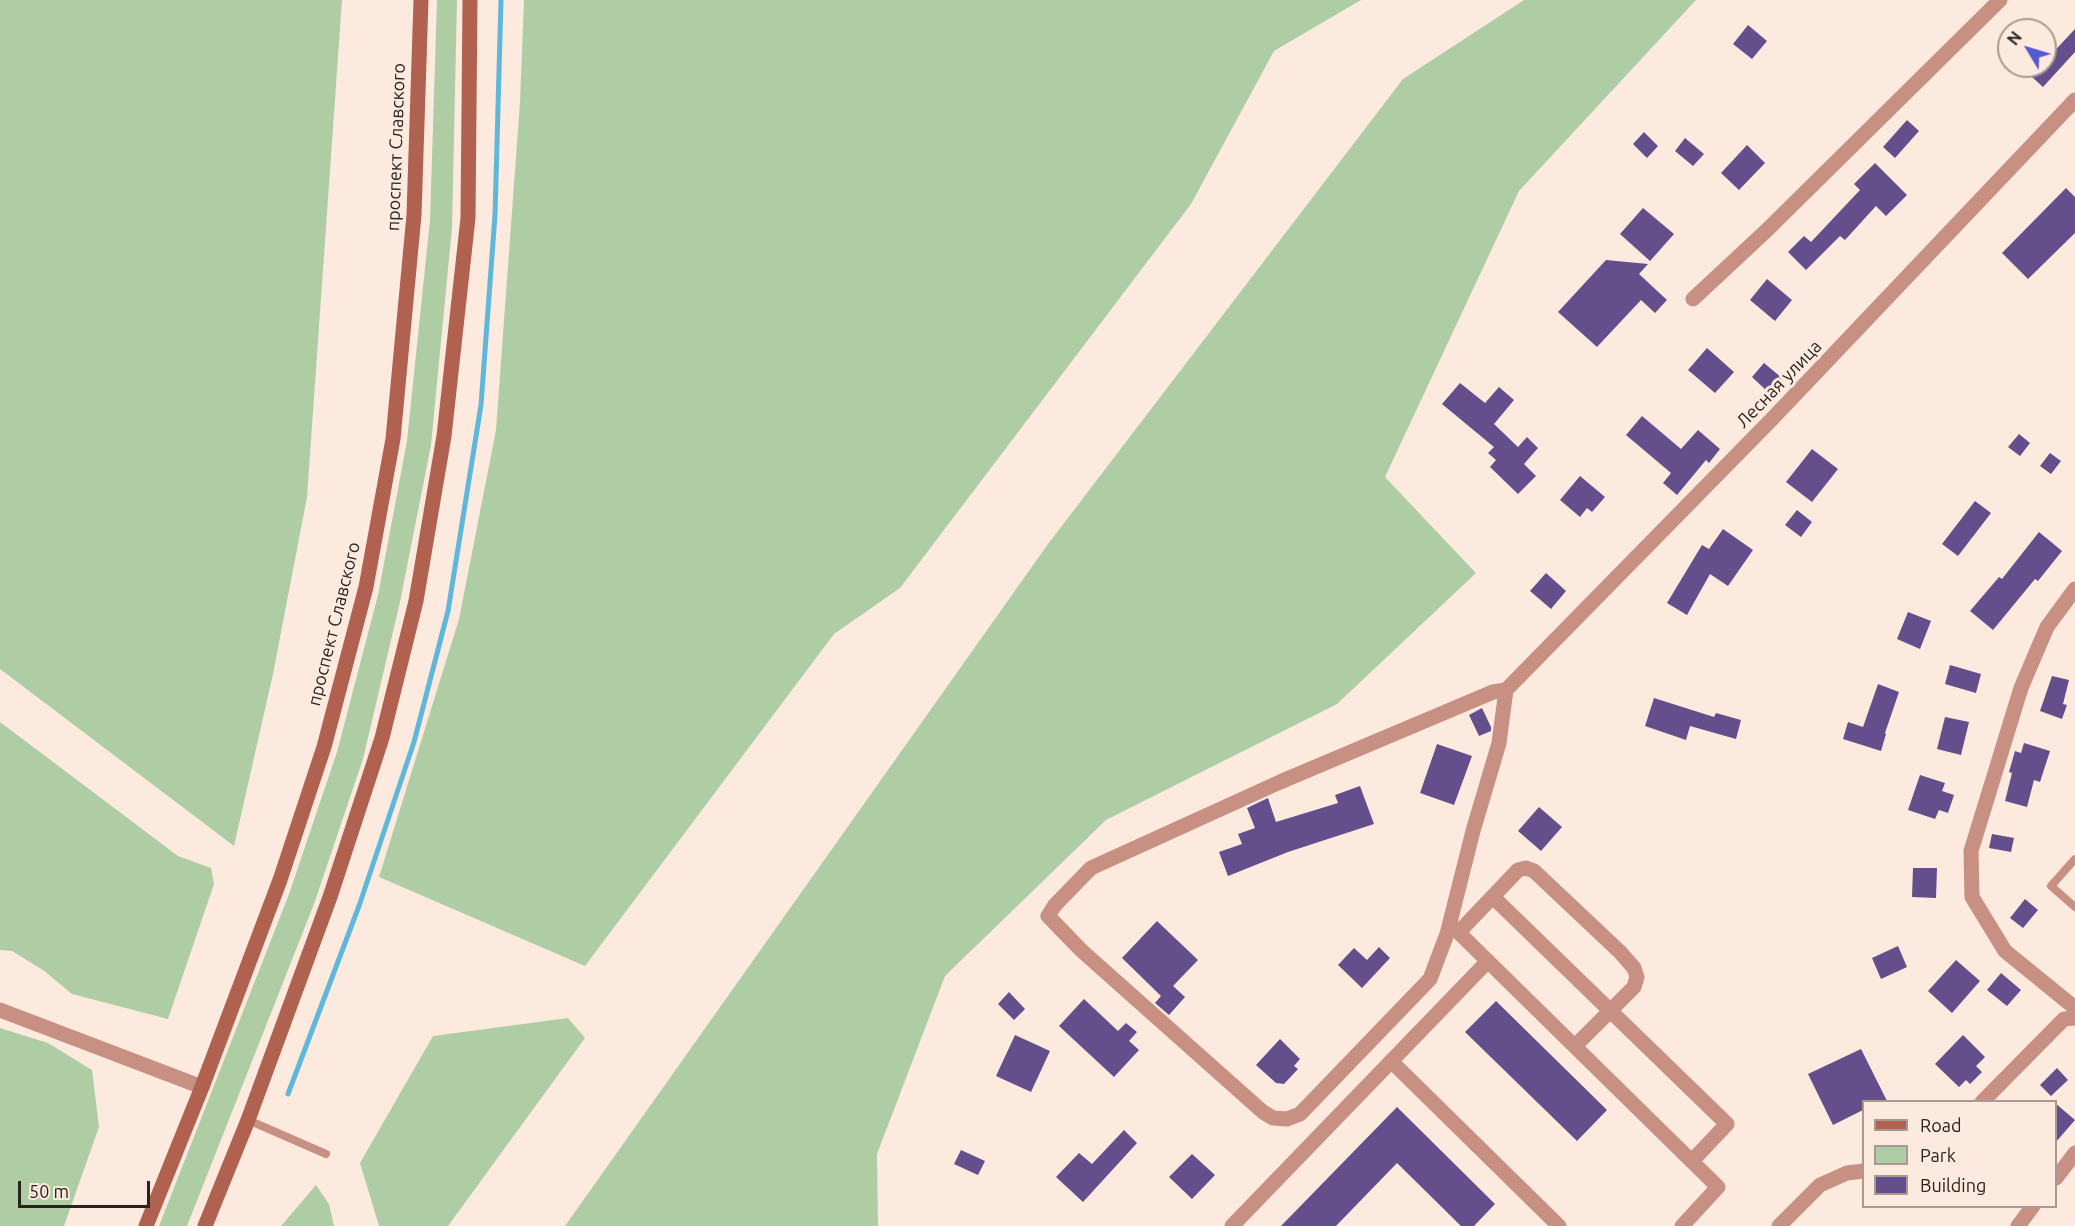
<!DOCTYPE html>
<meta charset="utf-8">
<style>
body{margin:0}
#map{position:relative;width:2075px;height:1226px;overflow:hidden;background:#fdeadf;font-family:Ubuntu,sans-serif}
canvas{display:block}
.legend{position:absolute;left:1862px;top:1100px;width:195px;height:108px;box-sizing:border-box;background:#fdeadf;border:2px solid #a89a92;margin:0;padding:8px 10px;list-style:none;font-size:18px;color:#29221e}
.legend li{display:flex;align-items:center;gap:12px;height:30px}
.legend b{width:30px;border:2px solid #a89a92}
.north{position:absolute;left:1997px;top:18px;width:60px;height:60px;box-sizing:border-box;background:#fdeadf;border:2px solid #a89a92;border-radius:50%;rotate:308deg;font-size:16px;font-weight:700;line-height:24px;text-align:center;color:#29221e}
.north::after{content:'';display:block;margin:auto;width:21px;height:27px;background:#555ad1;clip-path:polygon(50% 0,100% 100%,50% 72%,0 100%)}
.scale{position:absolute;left:18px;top:1181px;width:132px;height:27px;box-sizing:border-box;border:3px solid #29221e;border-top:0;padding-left:8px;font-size:18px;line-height:21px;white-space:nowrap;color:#29221e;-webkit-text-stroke:4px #fdeadf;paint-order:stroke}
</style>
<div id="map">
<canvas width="2075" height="1226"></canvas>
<ul class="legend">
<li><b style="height:8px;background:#b1614f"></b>Road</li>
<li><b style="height:16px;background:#afcda5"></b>Park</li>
<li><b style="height:16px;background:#644e8b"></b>Building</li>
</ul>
<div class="north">N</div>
<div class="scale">50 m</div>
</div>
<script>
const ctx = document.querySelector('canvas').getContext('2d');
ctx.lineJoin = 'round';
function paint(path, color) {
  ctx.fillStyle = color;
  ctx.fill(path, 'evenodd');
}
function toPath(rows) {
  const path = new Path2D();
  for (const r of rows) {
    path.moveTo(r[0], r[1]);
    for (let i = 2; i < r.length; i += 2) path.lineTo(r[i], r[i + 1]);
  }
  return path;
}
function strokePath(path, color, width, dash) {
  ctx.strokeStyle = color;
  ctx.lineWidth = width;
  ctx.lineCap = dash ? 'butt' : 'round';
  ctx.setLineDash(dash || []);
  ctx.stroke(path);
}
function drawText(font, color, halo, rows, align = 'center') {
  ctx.font = font + ' Ubuntu,sans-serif';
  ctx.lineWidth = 6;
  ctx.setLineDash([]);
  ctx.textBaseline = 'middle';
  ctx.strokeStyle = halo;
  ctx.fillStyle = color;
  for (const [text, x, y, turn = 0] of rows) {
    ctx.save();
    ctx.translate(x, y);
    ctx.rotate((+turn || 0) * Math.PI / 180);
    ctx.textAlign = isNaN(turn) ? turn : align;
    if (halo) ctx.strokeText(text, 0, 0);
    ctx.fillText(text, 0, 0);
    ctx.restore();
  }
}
const green = toPath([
 [0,0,342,0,307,497,273,674,234,846,0,669],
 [437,0,457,0,452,228,431,445,400,602,363,759,314,904,187,1226,159,1226,289,894,337,752,378,595,407,441,430,220],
 [524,0,1361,0,1274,51,1191,204,900,588,834,634,585,966,379,877,459,619,496,430,520,102],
 [1524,0,1696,0,1519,191,1385,477,1476,573,1337,704,1106,820,945,976,877,1154,878,1226,565,1226,1048,544,1403,79],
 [0,722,178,856,211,868,214,884,168,1019,72,994,43,970,12,951,0,950],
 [568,1018,585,1038,448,1226,379,1226,360,1163,433,1036],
 [0,1028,48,1043,92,1070,99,1127,64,1226,0,1226],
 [316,1185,329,1204,334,1226,281,1226]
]);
const stream = toPath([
 [288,1094,359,906,414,742,448,611,481,405,495,215,501,0]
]);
const building = toPath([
 [1748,25,1767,41,1752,59,1733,44],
 [2075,29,2075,52,2043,87,2020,66,2045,66,2045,61],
 [1907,120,1919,131,1895,158,1883,147],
 [1644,132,1658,146,1647,158,1633,144],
 [1685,138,1704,154,1693,166,1675,151],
 [1747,145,1765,163,1739,190,1721,173],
 [1875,163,1907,195,1886,216,1876,206,1845,240,1840,236,1806,270,1788,252,1804,236,1811,242,1860,190,1854,184],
 [2066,188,2075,197,2075,233,2028,279,2002,253],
 [1643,208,1674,234,1650,261,1620,234],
 [1606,260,1648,264,1639,274,1667,300,1655,313,1641,300,1597,347,1558,312],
 [1767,279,1792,300,1775,321,1750,300],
 [1707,348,1734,372,1715,393,1688,370],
 [1764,363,1782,378,1769,393,1752,377],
 [1460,383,1485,403,1499,387,1514,400,1494,424,1518,447,1527,437,1538,448,1524,464,1536,476,1518,494,1490,467,1496,460,1488,453,1494,447,1442,404],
 [1642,416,1681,449,1698,430,1720,449,1709,463,1706,460,1677,495,1663,483,1671,473,1626,435],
 [2019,434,2030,443,2020,456,2008,447],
 [1812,449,1838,469,1812,502,1786,482],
 [2050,453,2061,461,2051,474,2040,466],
 [1580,476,1605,497,1592,512,1587,508,1580,517,1560,500],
 [1975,501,1991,513,1958,556,1942,544],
 [1797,510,1812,522,1801,537,1785,525],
 [1723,529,1753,550,1728,586,1710,574,1687,615,1667,603,1702,545,1709,549],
 [2039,532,2062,551,2038,581,2035,579,1993,630,1970,611,1999,577,2002,579],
 [1546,573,1566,591,1551,609,1530,591],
 [1908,612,1931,621,1920,649,1897,639],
 [1950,665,1981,674,1976,693,1945,684],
 [2052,676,2069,680,2063,704,2067,705,2062,719,2040,711],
 [1878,684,1899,692,1885,733,1886,734,1881,751,1843,739,1848,722,1863,727],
 [1654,698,1714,717,1716,713,1741,720,1736,739,1690,726,1686,740,1645,726],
 [1482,708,1491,727,1491,731,1479,736,1469,715],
 [1945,717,1969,722,1961,755,1937,749],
 [2024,743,2050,751,2040,782,2034,780,2027,807,2005,801,2012,773,2009,772,2015,751,2021,753],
 [1437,744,1472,756,1454,805,1420,793],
 [1920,775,1945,783,1942,791,1954,795,1948,813,1939,810,1935,819,1908,810],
 [1360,786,1374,824,1288,852,1228,876,1219,852,1242,844,1238,834,1255,828,1247,808,1268,798,1276,822,1338,803,1335,795],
 [1539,807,1562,827,1541,851,1518,831],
 [1992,834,2014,838,2011,852,1989,848],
 [1913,868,1937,868,1936,898,1912,897],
 [2025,899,2038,910,2023,928,2010,918],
 [1157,921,1198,960,1173,986,1185,997,1169,1015,1155,1003,1161,996,1122,958],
 [1898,946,1907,967,1881,979,1872,958],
 [1379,947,1390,958,1362,988,1338,965,1354,948,1367,960],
 [1956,960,1980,981,1952,1013,1928,991],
 [2001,973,2021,990,2007,1006,1987,990],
 [1009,992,1025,1009,1014,1020,998,1004],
 [1084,999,1118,1031,1126,1023,1137,1032,1129,1041,1139,1050,1114,1077,1059,1026],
 [1496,1001,1607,1110,1577,1141,1465,1032],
 [1015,1035,1050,1051,1031,1092,996,1076],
 [1963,1035,1985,1057,1976,1066,1982,1072,1970,1084,1966,1080,1959,1087,1935,1064],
 [1280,1039,1300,1059,1294,1066,1298,1069,1284,1084,1276,1083,1256,1065],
 [1861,1049,1887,1101,1863,1101,1863,1110,1833,1125,1808,1074],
 [2057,1068,2068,1080,2051,1096,2040,1085],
 [2055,1103,2075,1120,2055,1143],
 [1397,1107,1495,1204,1474,1226,1461,1226,1397,1163,1336,1226,1281,1226],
 [1124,1130,1137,1143,1083,1202,1056,1177,1079,1153,1092,1164],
 [961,1150,985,1161,978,1175,954,1164],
 [1192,1154,1215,1175,1192,1199,1169,1177]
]);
const service = toPath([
 [2075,859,2051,886,2075,907],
 [248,1120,326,1154]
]);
const minor = toPath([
 [1693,299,1767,230,2000,0],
 [2075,589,2047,627,2021,688,1971,851,1972,897,2005,951,2075,1008],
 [1506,690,1499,743,1473,831,1447,934,1430,979,1300,1114,1287,1119,1273,1118,1263,1112,1082,951,1048,916,1055,905,1091,868,1280,782,1493,692,1506,690],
 [1506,690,1772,419,2075,100],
 [1493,897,1727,1124,1692,1161],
 [1450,924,1718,1187,1682,1226],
 [1459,932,1518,870,1526,868,1534,871,1620,952,1634,968,1637,977,1634,987,1575,1046],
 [0,1010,202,1087],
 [1391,1061,1559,1226],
 [1982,1102,2064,1019,2075,1018],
 [2056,1178,2075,1153],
 [1232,1226,1488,961],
 [1779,1226,1820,1185,1847,1173,1864,1171],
 [2018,1226,2033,1206]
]);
const secondary = toPath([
 [146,1226,202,1087,280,880,324,747,366,587,393,439,414,215,421,0],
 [205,1226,248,1120,330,897,382,738,416,601,444,436,468,218,470,0]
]);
const streetNames = [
 ["проспект Славского",396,147,-88],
 ["Лесная улица",1779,384,-46],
 ["проспект Славского",334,624,-76]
];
paint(green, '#afcda5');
strokePath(stream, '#5fb7da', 5);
paint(building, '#644e8b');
strokePath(service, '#c89083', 8);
strokePath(minor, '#c89083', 15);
strokePath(secondary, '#b1614f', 15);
drawText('18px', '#29221e', '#fdeadf', streetNames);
</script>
